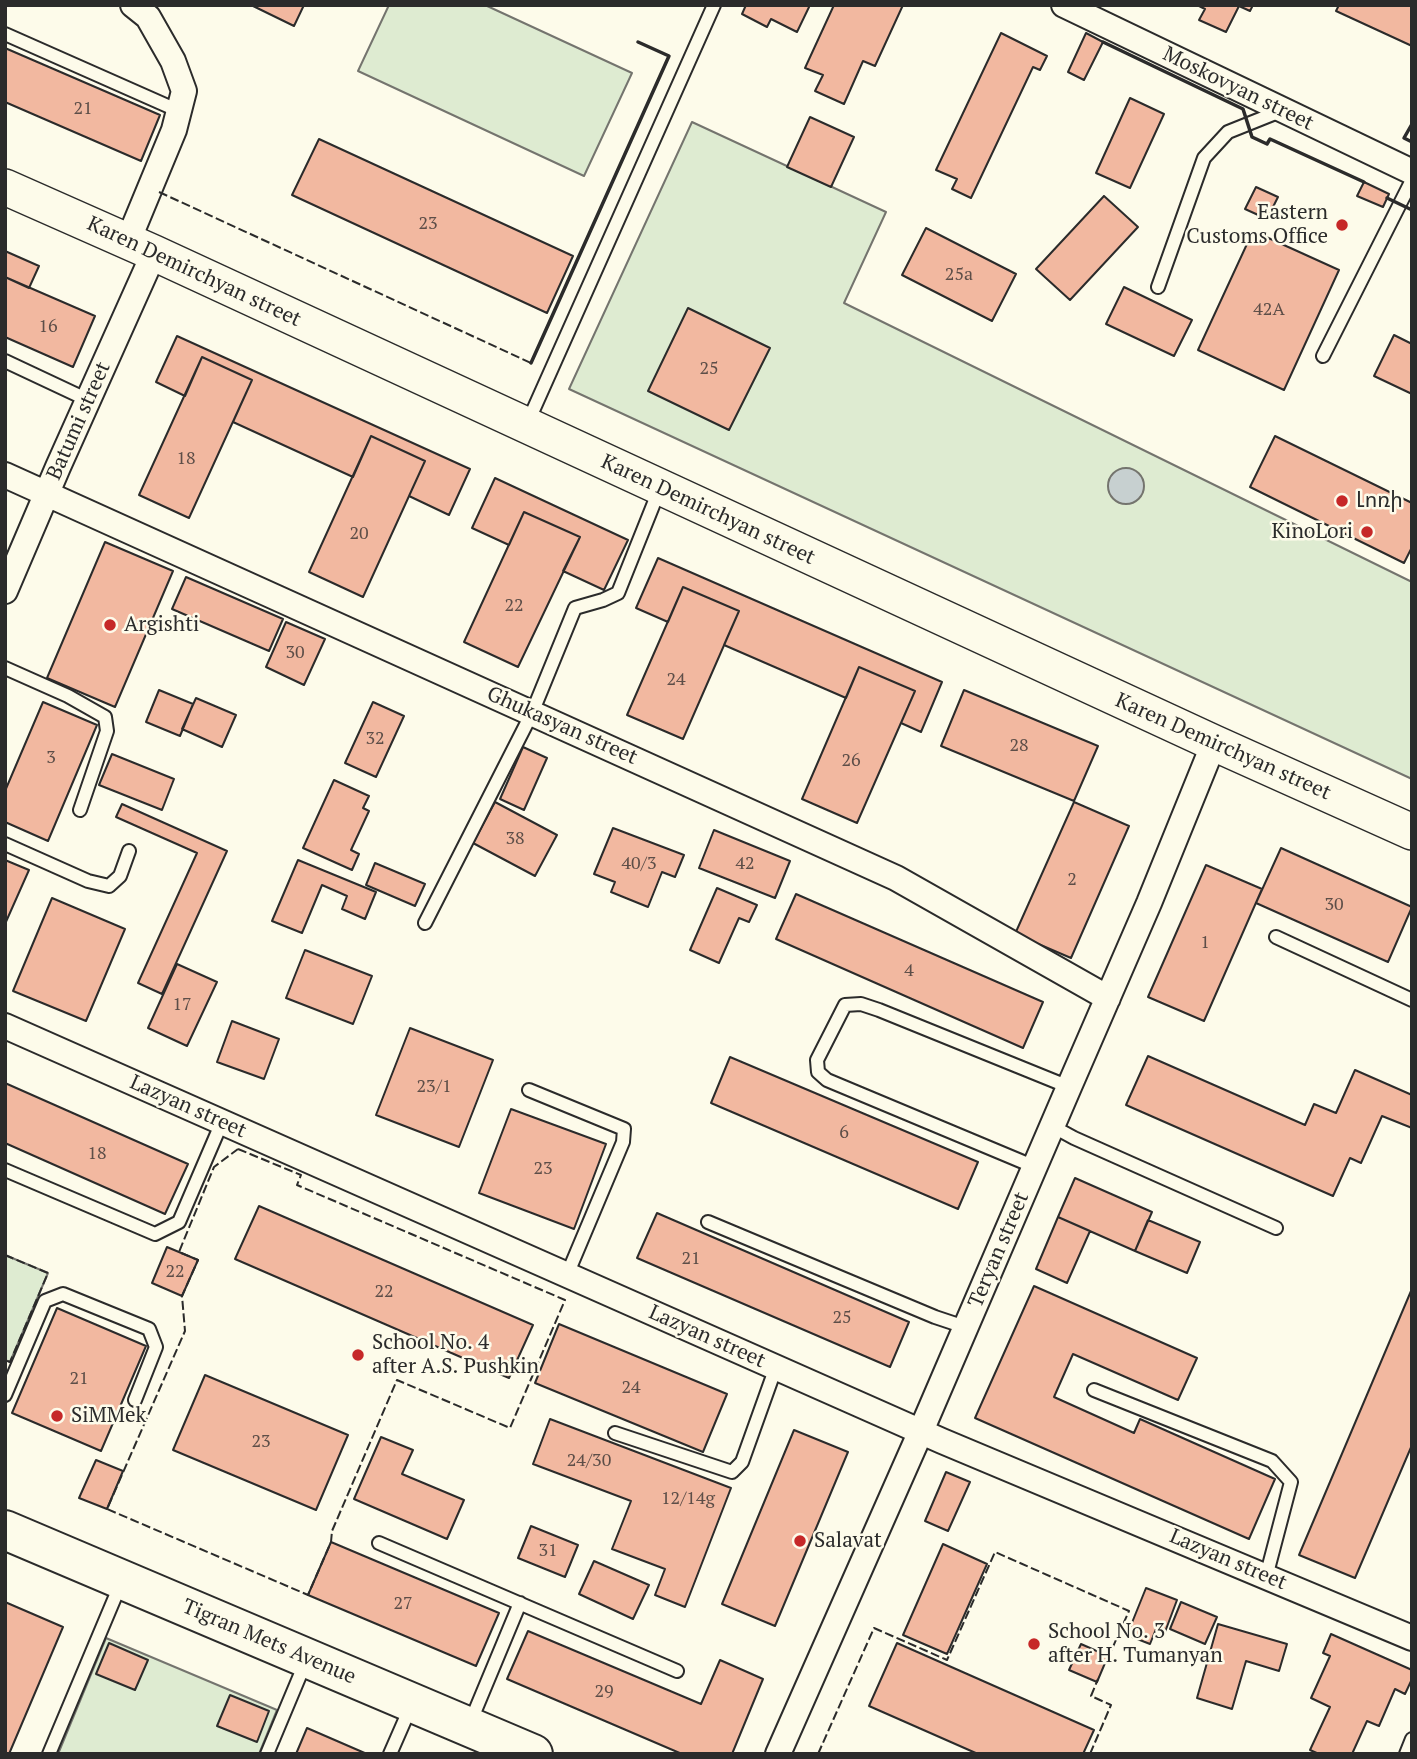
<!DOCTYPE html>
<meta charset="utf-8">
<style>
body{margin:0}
#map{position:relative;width:1417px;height:1759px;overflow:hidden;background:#fdfbea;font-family:"PT Serif",serif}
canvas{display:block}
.frame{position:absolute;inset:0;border:7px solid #2b2b2b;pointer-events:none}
</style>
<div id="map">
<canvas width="1417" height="1759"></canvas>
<div class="frame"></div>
</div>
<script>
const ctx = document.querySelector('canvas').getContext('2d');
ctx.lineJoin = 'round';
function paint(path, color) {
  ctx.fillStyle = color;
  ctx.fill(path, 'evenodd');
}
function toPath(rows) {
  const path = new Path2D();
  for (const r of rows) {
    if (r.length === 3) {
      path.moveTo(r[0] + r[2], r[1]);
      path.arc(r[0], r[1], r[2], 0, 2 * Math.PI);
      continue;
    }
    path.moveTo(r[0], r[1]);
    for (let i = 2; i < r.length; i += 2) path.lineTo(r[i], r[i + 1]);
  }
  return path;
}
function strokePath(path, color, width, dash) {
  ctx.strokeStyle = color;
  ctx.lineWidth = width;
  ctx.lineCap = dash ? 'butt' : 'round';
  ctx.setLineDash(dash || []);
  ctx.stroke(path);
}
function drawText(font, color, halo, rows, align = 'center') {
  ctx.font = font + ' "PT Serif","Noto Sans Armenian",serif';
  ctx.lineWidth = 5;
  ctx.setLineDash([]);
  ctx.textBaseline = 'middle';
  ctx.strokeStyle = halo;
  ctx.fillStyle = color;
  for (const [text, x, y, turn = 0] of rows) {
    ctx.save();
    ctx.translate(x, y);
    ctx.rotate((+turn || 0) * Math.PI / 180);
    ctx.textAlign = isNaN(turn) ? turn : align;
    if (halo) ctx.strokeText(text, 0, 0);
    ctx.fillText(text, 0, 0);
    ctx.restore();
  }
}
const green = toPath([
 [389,5,485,5,632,73,584,176,358,71,389,5],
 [692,122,886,212,844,303,1412,582,1412,779,569,389,692,122],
 [5,1255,48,1273,10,1362,5,1360,5,1255],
 [106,1638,277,1710,259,1754,58,1754,106,1638]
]);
const water = toPath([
 [1126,486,18]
]);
const building = toPath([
 [251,5,304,5,294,26,251,5],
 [746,5,810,5,797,32,771,19,767,27,742,14,746,5],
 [834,5,903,5,875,66,863,61,844,104,815,91,823,75,805,68,834,5],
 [1197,5,1253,5,1250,11,1239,6,1226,32,1199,20,1205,9,1197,5],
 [1339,5,1412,5,1412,46,1336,11,1339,5],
 [1001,33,1047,56,1040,70,1033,67,971,198,952,189,957,179,936,170,1001,33],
 [1086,33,1103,42,1084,80,1068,72,1086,33],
 [5,48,160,115,141,161,5,102,5,48],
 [1130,98,1164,114,1130,188,1096,173,1130,98],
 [810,117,854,137,831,187,787,167,810,117],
 [319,139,573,256,547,313,292,195,319,139],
 [1364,182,1389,194,1383,207,1357,196,1364,182],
 [1256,187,1278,197,1267,219,1245,209,1256,187],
 [1104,196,1138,227,1070,300,1036,269,1104,196],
 [926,228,1016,274,992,321,902,275,926,228],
 [1253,231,1339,270,1284,390,1198,350,1253,231],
 [5,251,39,266,29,288,5,277,5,251],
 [5,277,95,316,73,367,5,337,5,277],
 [1124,287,1192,320,1174,356,1106,324,1124,287],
 [688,308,770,348,729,430,648,391,688,308],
 [1394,335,1412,344,1412,394,1374,376,1394,335],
 [177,336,470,469,449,515,409,496,425,461,371,436,353,477,233,422,252,380,202,357,185,396,156,382,177,336],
 [202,357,252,380,189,518,139,495,202,357],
 [371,436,425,461,363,597,309,572,371,436],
 [1275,436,1412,503,1412,547,1404,563,1250,487,1275,436],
 [495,478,628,540,604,590,563,571,580,537,524,512,509,545,472,528,495,478],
 [524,512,580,537,518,667,464,642,524,512],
 [105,542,173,571,115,707,47,678,105,542],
 [658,558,942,682,921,732,901,723,915,691,859,667,846,698,724,645,739,611,683,587,668,622,636,608,658,558],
 [186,577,283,619,269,651,172,609,186,577],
 [683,587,739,611,683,739,627,715,683,587],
 [286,622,325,639,304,685,266,667,286,622],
 [859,667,915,691,857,823,802,799,859,667],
 [159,690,193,704,180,736,146,722,159,690],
 [964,690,1098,746,1074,801,941,746,964,690],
 [196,698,236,715,222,747,182,729,196,698],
 [43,702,97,725,48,841,5,822,5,791,43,702],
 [373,702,404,716,376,777,345,763,373,702],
 [523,747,547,758,524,810,500,799,523,747],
 [112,754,174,779,162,810,99,785,112,754],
 [334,780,369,796,363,808,369,811,351,850,359,854,352,870,303,848,334,780],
 [495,802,557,835,535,876,473,843,495,802],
 [1074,802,1129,826,1071,958,1015,934,1074,802],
 [122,804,227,851,162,994,138,983,197,853,116,817,122,804],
 [613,828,684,855,675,877,662,872,648,907,611,892,615,882,594,874,613,828],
 [714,830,790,861,775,898,699,868,714,830],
 [1281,848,1412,907,1388,962,1256,903,1281,848],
 [5,860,29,870,5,924,5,860],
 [298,860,376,892,365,919,342,909,347,896,322,885,302,933,272,921,298,860],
 [375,863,425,884,415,906,366,885,375,863],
 [1206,865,1262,889,1204,1021,1148,997,1206,865],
 [717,888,757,905,749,922,739,918,719,963,690,950,717,888],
 [796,894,1043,1002,1023,1048,776,939,796,894],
 [52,898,125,929,86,1021,13,991,52,898],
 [305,950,372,976,353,1024,286,998,305,950],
 [177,964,217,982,187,1046,148,1028,177,964],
 [232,1021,279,1039,264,1079,217,1062,232,1021],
 [410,1028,493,1060,459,1147,376,1115,410,1028],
 [1148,1056,1305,1125,1314,1104,1336,1113,1355,1070,1412,1095,1412,1128,1382,1116,1361,1163,1350,1158,1333,1196,1126,1105,1148,1056],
 [730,1057,978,1162,958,1209,711,1103,730,1057],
 [5,1083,188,1164,165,1214,5,1143,5,1083],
 [511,1109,606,1144,574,1229,479,1193,511,1109],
 [1075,1178,1152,1212,1135,1251,1058,1217,1075,1178],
 [259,1206,533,1325,509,1378,235,1259,259,1206],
 [657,1213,909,1322,890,1367,637,1258,657,1213],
 [1058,1217,1090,1231,1067,1283,1036,1269,1058,1217],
 [1148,1220,1200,1242,1187,1273,1135,1251,1148,1220],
 [167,1247,198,1260,182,1296,152,1283,167,1247],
 [1034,1286,1197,1358,1178,1400,1073,1354,1054,1397,1134,1433,1140,1419,1275,1479,1249,1539,975,1418,1034,1286],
 [1411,1291,1412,1445,1355,1578,1299,1555,1411,1291],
 [57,1308,146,1346,101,1451,12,1413,57,1308],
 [559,1324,727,1394,703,1452,535,1383,559,1324],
 [205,1375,348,1435,316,1510,173,1450,205,1375],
 [550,1419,731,1488,685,1607,655,1595,665,1569,612,1549,631,1501,533,1464,550,1419],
 [794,1430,848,1452,775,1626,722,1604,794,1430],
 [381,1437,413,1450,402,1474,464,1500,447,1539,354,1499,381,1437],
 [96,1460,123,1471,107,1509,79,1498,96,1460],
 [946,1472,970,1482,948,1531,925,1521,946,1472],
 [531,1526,578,1545,565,1577,518,1558,531,1526],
 [331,1542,499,1613,476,1666,308,1595,331,1542],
 [943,1544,987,1564,947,1654,903,1635,943,1544],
 [594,1561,649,1585,633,1619,579,1594,594,1561],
 [1146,1588,1177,1600,1165,1632,1156,1629,1150,1644,1127,1635,1146,1588],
 [5,1602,63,1627,9,1754,5,1754,5,1602],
 [1181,1602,1217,1617,1205,1644,1170,1629,1181,1602],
 [1218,1624,1287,1644,1279,1671,1246,1661,1232,1709,1197,1698,1218,1624],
 [528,1631,701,1704,720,1660,763,1679,732,1754,682,1754,507,1679,528,1631],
 [1331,1634,1412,1670,1412,1679,1405,1694,1395,1689,1379,1726,1367,1721,1352,1754,1319,1754,1310,1750,1330,1707,1311,1698,1330,1656,1323,1653,1331,1634],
 [109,1643,148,1660,135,1690,96,1674,109,1643],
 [897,1643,1094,1730,1083,1754,978,1754,869,1706,897,1643],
 [1081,1644,1108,1656,1097,1682,1069,1670,1081,1644],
 [230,1695,269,1711,257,1742,217,1726,230,1695],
 [307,1728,367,1754,296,1754,307,1728]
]);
const lane = toPath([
 [5,34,179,111],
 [1158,287,1204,158,1228,132,1283,110],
 [1323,356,1412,180],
 [5,361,88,400],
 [527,424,714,5],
 [5,668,68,696,105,717,107,731,80,810],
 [5,844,88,881,109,886,120,876,129,851],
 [425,923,532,713,575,608,603,600,618,593,660,488],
 [1276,937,1412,1000],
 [529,1090,624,1129,623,1142,567,1275],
 [1052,1126,1074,1138,1276,1228],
 [1035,1167,827,1080,818,1072,817,1060,845,1005,861,1004,879,1010,1069,1087],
 [5,1170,155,1234,179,1222,222,1122],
 [708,1222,935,1317,965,1327],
 [1094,1390,1272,1461,1291,1482,1266,1577],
 [5,1395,45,1301,63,1294,149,1329,156,1347,135,1400],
 [615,1433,732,1472,742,1462,776,1367],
 [379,1543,677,1671],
 [470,1723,520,1603],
 [49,1754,121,1583],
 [267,1754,306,1661],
 [390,1754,411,1706],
 [1406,1754,1412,1739]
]);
const street = toPath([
 [1064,5,1412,172],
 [128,241,174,130,184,91,173,61,148,17,133,5],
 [5,475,896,878,1108,998],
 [5,591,58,467,154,253],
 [5,1026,942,1441,1412,1638],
 [778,1754,921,1431,1069,1087,1149,903,1214,743]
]);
const secondary = toPath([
 [5,187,154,253,1214,743,1412,832]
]);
const primary = toPath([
 [5,1530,533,1754]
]);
const fence = toPath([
 [159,192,531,363],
 [238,1149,301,1175,297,1185,565,1300,510,1428,397,1380,332,1531,331,1542,308,1595,107,1509,185,1331,182,1296,198,1260,179,1252,214,1167,238,1149],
 [5,1255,48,1273,10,1362,5,1360],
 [818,1754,874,1628,947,1660,995,1552,1129,1611,1107,1660],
 [1090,1754,1111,1705,1091,1696,1098,1679]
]);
const wall = toPath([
 [1103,42,1243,109,1252,137,1267,144,1270,139,1364,182],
 [1412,124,1404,138,1412,142],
 [1387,198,1412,210],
 [531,363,669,56,638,42]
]);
const markers = [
 [1342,225,7,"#c62828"],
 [1342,501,7,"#c62828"],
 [1367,532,7,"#c62828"],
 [110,625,7,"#c62828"],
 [358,1355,7,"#c62828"],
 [57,1416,7,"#c62828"],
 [800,1541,7,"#c62828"],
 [1034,1644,7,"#c62828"]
];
const numberNames = [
 ["21",83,109],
 ["23",428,224],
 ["25a",959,275],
 ["42A",1269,310],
 ["16",48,327],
 ["25",709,369],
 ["18",186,459],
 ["20",359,534],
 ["22",514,606],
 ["30",295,653],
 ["24",676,680],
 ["32",375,739],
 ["28",1019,746],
 ["3",51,758],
 ["26",851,761],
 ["38",515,839],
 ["40/3",639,864],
 ["42",745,864],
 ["2",1072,880],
 ["30",1334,905],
 ["1",1205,943],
 ["4",909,971],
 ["17",182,1005],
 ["23/1",434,1087],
 ["6",844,1133],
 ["18",97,1154],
 ["23",543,1169],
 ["21",691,1259],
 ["22",175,1272],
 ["22",384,1292],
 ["25",842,1318],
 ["21",79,1379],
 ["24",631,1388],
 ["23",261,1442],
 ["24/30",589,1461],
 ["12/14g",688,1499],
 ["31",548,1551],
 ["27",403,1604],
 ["29",604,1692]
];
const streetNames = [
 ["Moskovyan street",1238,89,26],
 ["Karen Demirchyan street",194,272,25],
 ["Batumi street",79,421,-66],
 ["Karen Demirchyan street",708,510,25],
 ["Ghukasyan street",562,726,24],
 ["Karen Demirchyan street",1223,747,24],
 ["Lazyan street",188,1107,24],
 ["Teryan street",999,1250,-67],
 ["Lazyan street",707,1337,24],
 ["Lazyan street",1228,1560,23],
 ["Tigran Mets Avenue",269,1642,23]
];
const poiNames = [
 ["Eastern",1328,213,"right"],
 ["Customs Office",1328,237,"right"],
 ["Լոռի",1356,501],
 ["KinoLori",1353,532,"right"],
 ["Argishti",124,625],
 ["School No. 4",372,1343],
 ["after A.S. Pushkin",372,1367],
 ["SiMMek",71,1416],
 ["Salavat",814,1541],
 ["School No. 3",1048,1632],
 ["after H. Tumanyan",1048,1656]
];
paint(green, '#deebd1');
strokePath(green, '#74746e', 2);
paint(water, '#c7d0d0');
strokePath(water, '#74746e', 2);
paint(building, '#f2b8a0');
strokePath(building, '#2b2b2b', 2);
strokePath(lane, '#2b2b2b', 16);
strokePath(street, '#2b2b2b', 28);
strokePath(secondary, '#2b2b2b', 38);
strokePath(primary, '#2b2b2b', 42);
strokePath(lane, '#fdfbea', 12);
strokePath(street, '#fdfbea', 24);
strokePath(secondary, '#fdfbea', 35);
strokePath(primary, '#fdfbea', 38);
strokePath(fence, '#2b2b2b', 2, [9, 3.5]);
strokePath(wall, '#2b2b2b', 3.5);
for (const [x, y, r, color] of markers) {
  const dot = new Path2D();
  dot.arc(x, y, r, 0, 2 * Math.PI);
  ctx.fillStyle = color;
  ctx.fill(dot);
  strokePath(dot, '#fdfbea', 2.5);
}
drawText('18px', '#5d4e48', null, numberNames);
drawText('21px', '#2b2b2b', '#fdfbea', streetNames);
drawText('21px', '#2b2b2b', '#fdfbea', poiNames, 'left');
</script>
